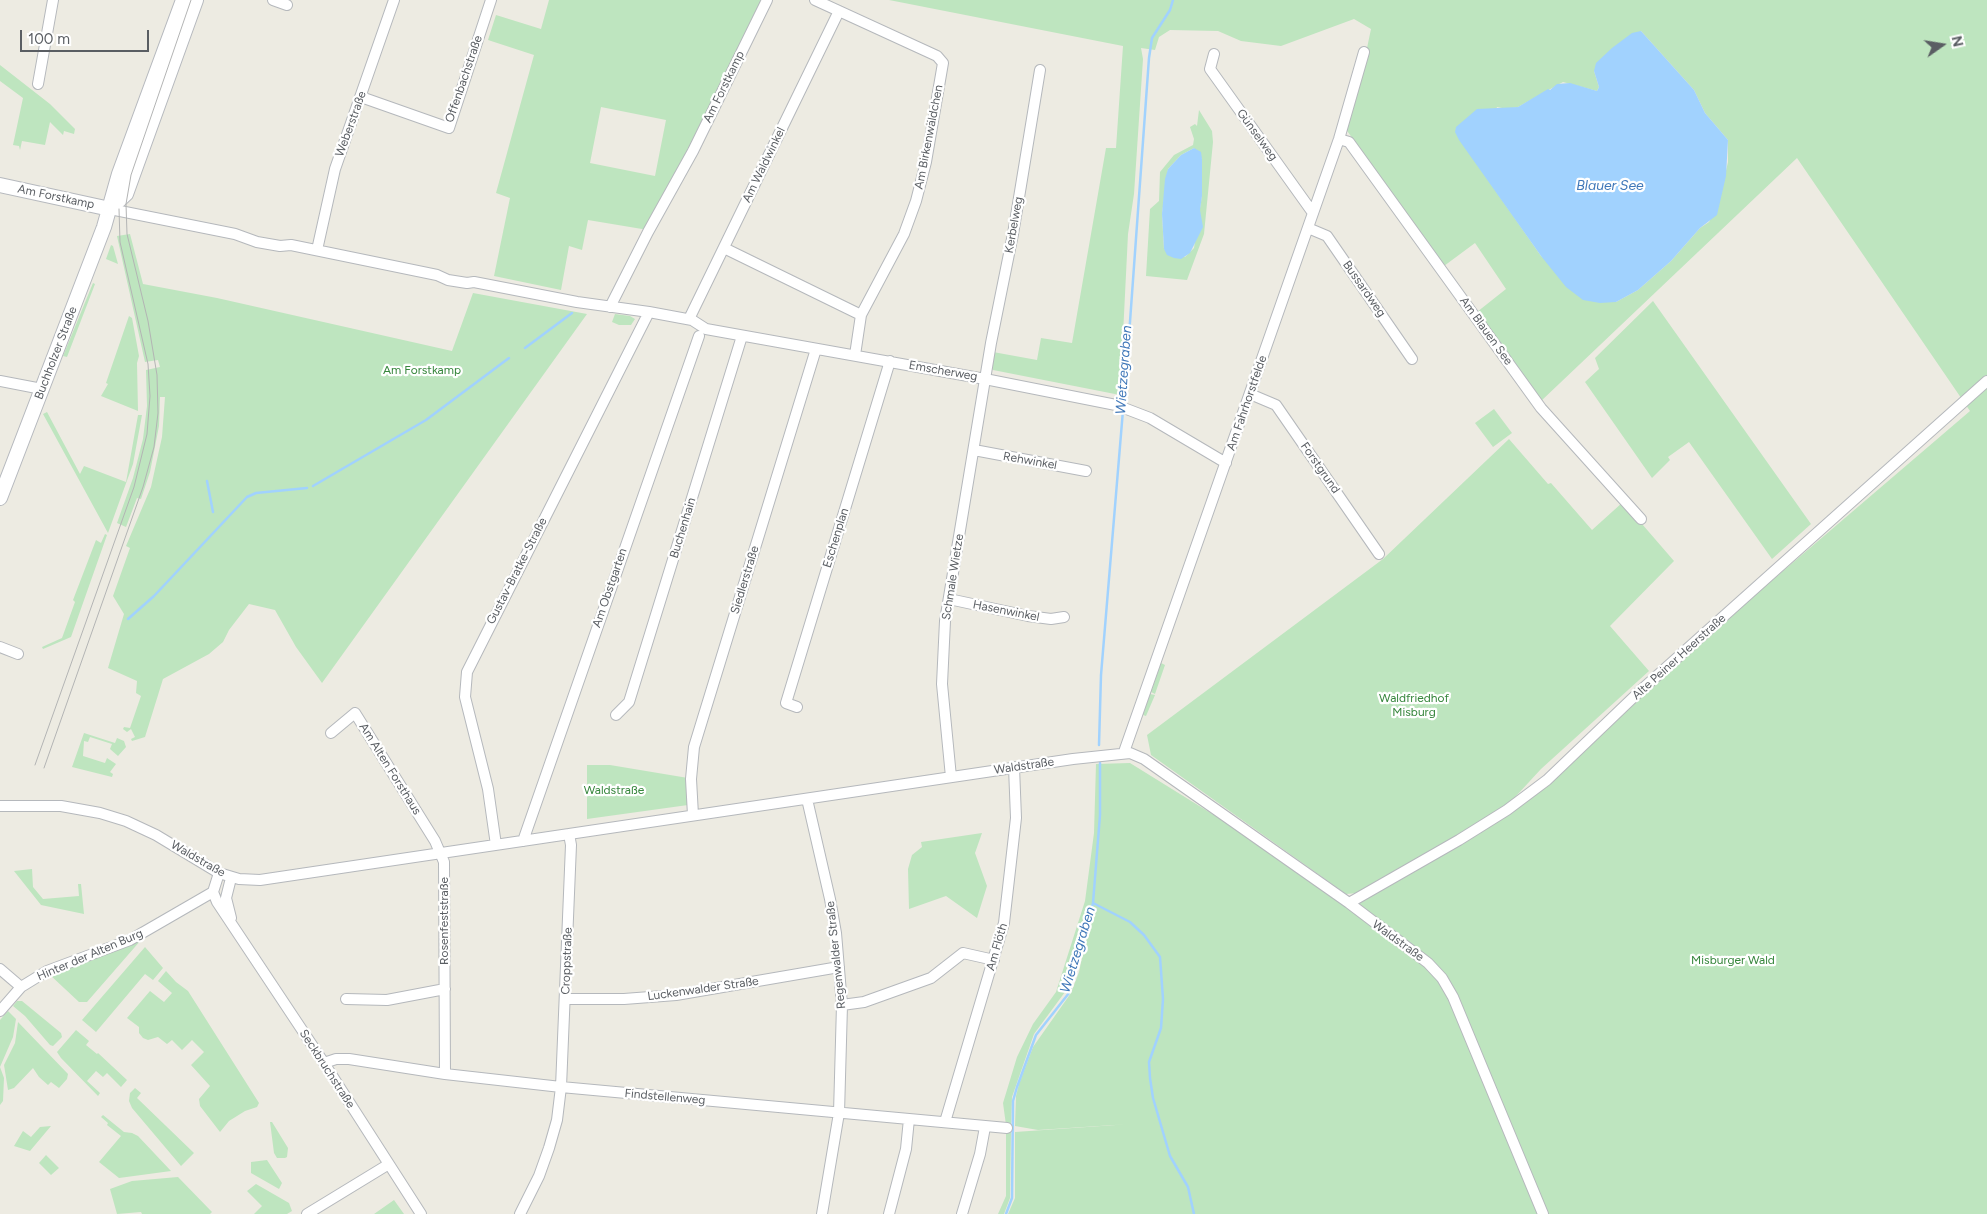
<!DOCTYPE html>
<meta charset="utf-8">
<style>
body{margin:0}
#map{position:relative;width:1987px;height:1214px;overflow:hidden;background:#edebe2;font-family:Figtree,sans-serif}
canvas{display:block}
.north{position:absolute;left:1917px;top:20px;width:50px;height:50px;-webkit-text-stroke:4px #fff;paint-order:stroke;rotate:77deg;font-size:14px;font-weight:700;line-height:20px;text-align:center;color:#5a5e63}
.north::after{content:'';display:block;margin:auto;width:18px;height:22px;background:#5a5e63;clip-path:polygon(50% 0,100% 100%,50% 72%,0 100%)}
.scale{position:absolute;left:20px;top:30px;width:129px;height:22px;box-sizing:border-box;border:2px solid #5a5e63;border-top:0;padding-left:6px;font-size:15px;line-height:18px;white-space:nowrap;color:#5a5e63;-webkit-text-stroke:4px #fff;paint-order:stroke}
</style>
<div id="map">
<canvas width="1987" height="1214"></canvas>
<div class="north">N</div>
<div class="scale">100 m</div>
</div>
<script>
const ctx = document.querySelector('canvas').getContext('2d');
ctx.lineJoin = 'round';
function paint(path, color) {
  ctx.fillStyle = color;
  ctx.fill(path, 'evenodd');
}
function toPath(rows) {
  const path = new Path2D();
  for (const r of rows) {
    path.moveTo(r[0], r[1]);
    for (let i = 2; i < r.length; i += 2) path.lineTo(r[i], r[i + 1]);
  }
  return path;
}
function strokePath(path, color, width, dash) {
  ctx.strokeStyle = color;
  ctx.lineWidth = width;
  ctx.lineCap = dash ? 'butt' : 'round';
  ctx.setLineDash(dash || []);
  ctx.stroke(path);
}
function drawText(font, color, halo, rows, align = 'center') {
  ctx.font = font + ' Figtree,sans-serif';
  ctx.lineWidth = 4.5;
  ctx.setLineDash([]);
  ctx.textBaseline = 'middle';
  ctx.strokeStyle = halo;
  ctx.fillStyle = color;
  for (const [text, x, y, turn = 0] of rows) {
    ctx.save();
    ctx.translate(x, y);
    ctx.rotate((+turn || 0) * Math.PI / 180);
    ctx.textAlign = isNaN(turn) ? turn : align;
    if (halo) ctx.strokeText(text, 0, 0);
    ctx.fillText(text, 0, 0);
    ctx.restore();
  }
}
const green = toPath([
 [549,0,765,0,648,230,588,220,582,250,569,246,561,290,494,276,510,198,496,193,534,55,488,40,496,15,541,29],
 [601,107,666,120,655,176,590,163],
 [889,0,1987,0,1987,1214,1008,1214,1015,1198,1015,1132,1130,1124,1038,1130,1015,1126,1016,1096,1019,1084,1033,1047,1071,993,1079,972,1086,938,1082,939,1065,992,1034,1034,1012,1097,1011,1126,1006,1125,1003,1103,1017,1057,1033,1024,1056,992,1085,901,1094,833,1096,764,1130,763,1230,825,1350,906,1548,783,1672,666,1970,411,1797,158,1540,402,1477,312,1506,289,1475,243,1444,266,1345,128,1362,72,1371,29,1354,19,1281,46,1241,41,1218,31,1170,30,1159,37,1155,50,1141,48,1143,59,1134,194,1128,234,1120,395,993,370,990,366,993,352,1037,360,1041,338,1072,343,1106,148,1116,148,1123,46],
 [1641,31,1694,90,1705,113,1728,140,1728,162,1718,205,1709,222,1700,228,1671,261,1638,290,1616,302,1541,256,1477,164,1497,107,1507,109,1518,107,1563,82,1597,91,1599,87,1594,71],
 [0,65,50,104,75,129,74,134,64,131,63,135,50,122,45,145,22,141,20,150,19,146,13,145,23,98,0,81],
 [1199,110,1212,131,1213,142,1204,234,1187,280,1146,276,1150,209,1159,201,1160,172,1174,155,1193,145,1194,139,1190,127,1195,124,1197,126],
 [1194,148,1202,159,1202,195,1194,248,1185,257,1164,249,1162,214,1168,169,1181,155],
 [130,234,143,284,217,298,452,351,473,293,587,314,322,683,296,647,275,610,249,604,229,630,223,642,209,654,163,679,145,737,132,741,131,739,135,737,131,729,127,732,123,729,124,727,130,728,141,696,136,693,137,681,108,668,124,614,113,596,130,548,126,546,151,487,162,437,165,397,160,397,159,426,150,472,141,499,137,498,126,527,117,523,133,478,143,439,147,406,146,370,160,367,158,360,145,362,117,236],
 [111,245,113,246,118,264,106,259],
 [93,283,95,284,67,357,63,356],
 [1653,301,1811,524,1772,559,1689,442,1668,457,1670,460,1652,478,1585,382,1599,369,1595,358],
 [615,314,630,316,635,319,631,325,619,325,612,322],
 [129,316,132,318,139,356,137,363,138,411,101,396,108,384,106,383],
 [1494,409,1512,433,1493,447,1475,423],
 [47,412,80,474,84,466,126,482,138,415,142,415,133,464,108,533,43,414],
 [1509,439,1548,484,1551,483,1592,530,1623,502,1674,561,1610,626,1649,671,1541,769,1505,808,1358,893,1346,894,1151,755,1147,735,1383,559],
 [105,534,107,535,71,637,43,649,42,647,62,638,75,602,73,600,96,540,101,543],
 [1161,663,1165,665,1155,694,1151,692],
 [1150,694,1155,695,1146,716,1143,715],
 [84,733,115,743,117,738,124,741,126,747,118,756,110,749,112,744,90,737,88,742,84,741,83,756,105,763,107,758,116,764,110,772,113,774,112,777,72,767],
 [587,765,610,765,688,778,688,805,587,819],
 [982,833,975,853,987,886,977,918,946,896,909,909,908,869,912,855,922,847,921,842],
 [32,869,33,887,43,899,79,896,78,884,81,884,84,914,41,905,14,871],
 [140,939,141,940,87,1002,79,1002,49,974],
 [145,947,163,968,153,980,145,974,96,1032,82,1020],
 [166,971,176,982,188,991,259,1103,257,1107,245,1111,229,1121,220,1132,200,1106,199,1099,210,1086,191,1065,204,1052,192,1040,182,1050,172,1040,167,1044,158,1037,148,1040,143,1038,139,1033,139,1027,127,1018,150,991,164,1002,172,993,158,981],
 [17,1001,22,1001,61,1033,62,1037,53,1046,50,1045,25,1016,13,1006],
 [8,1011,16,1019,13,1037,0,1067,4,1078,3,1101,0,1105,0,1020],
 [18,1022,68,1074,67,1079,59,1088,51,1082,48,1085,39,1077,33,1068,14,1088,8,1090,4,1065,15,1043],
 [76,1030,89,1041,86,1045,97,1054,98,1053,127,1080,121,1087,107,1073,103,1077,96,1071,87,1081,100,1093,98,1096,61,1058,57,1052],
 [135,1088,141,1093,137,1098,194,1153,181,1166,132,1108,129,1101,130,1093],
 [103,1115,124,1132,132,1133,138,1136,171,1171,119,1178,99,1162,121,1136,107,1125,108,1123,101,1117],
 [270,1122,272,1122,288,1148,287,1157,285,1158,277,1158,274,1153],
 [51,1126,30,1151,14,1146,23,1131,31,1137,40,1127],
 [1006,1130,1011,1131,1010,1198,1004,1214,998,1214,1006,1196],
 [46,1155,59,1168,51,1175,39,1163],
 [267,1160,282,1183,279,1189,251,1173,251,1162],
 [178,1177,212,1212,210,1214,142,1214,141,1212,117,1214,110,1189,132,1181],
 [256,1184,289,1203,292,1211,287,1214,254,1214,262,1206,247,1191],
 [394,1200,404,1214,374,1214]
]);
const water = toPath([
 [1641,31,1694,90,1705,113,1728,140,1726,176,1717,215,1700,228,1671,261,1638,290,1616,302,1600,303,1583,300,1566,287,1541,256,1459,140,1455,132,1456,127,1477,109,1518,107,1548,89,1550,90,1557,84,1570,83,1597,91,1599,87,1594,71,1596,63,1612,48,1632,33],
 [1194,148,1201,152,1202,159,1202,196,1200,210,1203,227,1190,253,1181,259,1174,258,1167,255,1164,249,1162,214,1165,179,1168,169,1181,155]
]);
const stream = toPath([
 [525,348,572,313],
 [1124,405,1149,58,1152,38,1170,10,1173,0],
 [207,481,213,512],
 [313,486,426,420,509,358],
 [128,619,154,596,247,497,256,493,307,488],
 [1099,745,1101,675,1123,410],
 [1093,903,1130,922,1144,935,1160,957,1163,999,1161,1028,1149,1062,1150,1078,1153,1098,1170,1156,1188,1187,1194,1214],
 [1006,1214,1012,1198,1013,1101,1017,1087,1036,1035,1069,993,1093,903,1100,815,1100,763]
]);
const street = toPath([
 [273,0,287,5],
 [815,0,937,56,943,63,926,162,916,201,904,234,861,315,855,355],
 [1214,54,1210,69,1313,213],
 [38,84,53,0],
 [361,97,449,128,491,0],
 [1339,139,1349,142,1541,408,1641,519],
 [110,209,235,234,257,242,280,246,291,245,437,275,448,280,467,283,474,282,577,302,649,312,692,320,706,329,985,379,1116,405,1150,418,1226,463],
 [1308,228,1327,236,1412,359],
 [724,248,861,315],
 [317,250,335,169,394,0],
 [610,307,648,232,693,151,767,0],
 [689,319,839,11],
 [0,381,42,389],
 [1250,394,1276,405,1379,554],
 [974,450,1086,471],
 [949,599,1028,616,1051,619,1064,617],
 [0,647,18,654],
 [797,707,786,703,890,361],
 [616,715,629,702,742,336],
 [331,733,355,713,435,841,444,862,445,1074],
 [1124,752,1339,139,1364,52],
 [951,777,942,684,945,621,991,343,1013,234,1040,70],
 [807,799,830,899,836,933,842,1005,839,1113,822,1214],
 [0,806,61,806,100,813,126,821,156,835,219,873,239,879,260,880,1073,759,1130,753,1144,759,1349,903,1428,963,1442,978,1453,997,1543,1214],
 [693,815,691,779,694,747,816,349],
 [523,841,699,336],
 [496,845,488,789,465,697,467,672,649,312],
 [219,873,213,892,217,902,324,1063,421,1214],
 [1349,903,1459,840,1507,810,1547,780,1640,691,1987,381],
 [231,918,226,898,231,878],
 [0,969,21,987],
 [346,999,387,1000,445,989],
 [565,999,624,999,676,995,839,967],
 [842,1005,864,1002,931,978,963,953,994,960],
 [0,1011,21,987,47,971,130,940,213,892],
 [324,1063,336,1059,349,1059,445,1074,561,1087,1007,1128],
 [945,1122,1004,923,1016,818,1014,767],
 [307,1214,389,1164],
 [520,1214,539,1176,549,1148,557,1120,561,1087,571,845,569,834],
 [889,1214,906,1149,909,1119],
 [962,1214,980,1154,985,1127]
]);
const secondary = toPath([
 [0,185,110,209],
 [110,209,126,194,196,0],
 [0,498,104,227,119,174,183,0]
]);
const tram = toPath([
 [35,765,134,487,147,434,150,396,148,364,120,242,119,209],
 [44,768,143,487,154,447,158,413,157,375,148,321,127,234,126,204,131,175,191,0]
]);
const streetNames = [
 ["Offenbachstraße",464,79,-71],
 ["Am Forstkamp",724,87,-64],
 ["Weberstraße",351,124,-70],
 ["Günselweg",1257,135,54],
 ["Am Birkenwäldchen",929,137,-79],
 ["Am Waldwinkel",764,165,-64],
 ["Am Forstkamp",56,197,12],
 ["Kerbelweg",1014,225,-80],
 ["Bussardweg",1364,289,55],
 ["Am Blauen See",1486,331,54],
 ["Buchholzer Straße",56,353,-69],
 ["Emscherweg",943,371,10],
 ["Am Fahrhorstfelde",1247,403,-71],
 ["Rehwinkel",1030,461,10],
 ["Forstgrund",1320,468,55],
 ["Buchenhain",683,528,-73],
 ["Eschenplan",836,538,-73],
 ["Gustav-Bratke-Straße",517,571,-63],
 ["Schmale Wietze",953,577,-81],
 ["Siedlerstraße",745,580,-73],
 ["Am Obstgarten",610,588,-71],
 ["Hasenwinkel",1006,611,11],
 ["Alte Peiner Heerstraße",1679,657,-42],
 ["Waldstraße",1024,766,-8],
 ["Am Alten Forsthaus",390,769,58],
 ["Waldstraße",198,859,30],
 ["Rosenfeststraße",444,921,-90],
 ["Waldstraße",1398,941,36],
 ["Am Flöth",997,947,-74],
 ["Hinter der Alten Burg",90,955,-23],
 ["Regenwalder Straße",836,955,-96],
 ["Croppstraße",567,961,-88],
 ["Luckenwalder Straße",703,989,-8],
 ["Seckbruchstraße",327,1069,57],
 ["Findstellenweg",665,1097,5]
];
const parkNames = [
 ["Am Forstkamp",422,370],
 ["Waldfriedhof",1414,698],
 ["Misburg",1414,712],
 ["Waldstraße",614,790],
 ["Misburger Wald",1733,960]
];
const waterNames = [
 ["Blauer See",1610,186],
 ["Wietzegraben",1124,370,-86],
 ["Wietzegraben",1078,950,-73]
];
paint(green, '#bee5bf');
paint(water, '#a1d2fe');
strokePath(stream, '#a1d2fe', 2.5);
strokePath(street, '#b5b8bc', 12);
strokePath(secondary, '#b6b9be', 16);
strokePath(street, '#fff', 10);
strokePath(secondary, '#fff', 14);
strokePath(tram, '#b3b4b4', 1);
drawText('12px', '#5a5e63', '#fff', streetNames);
drawText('12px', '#36863c', '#fff', parkNames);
drawText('italic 14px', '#4078b9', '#fff', waterNames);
</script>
